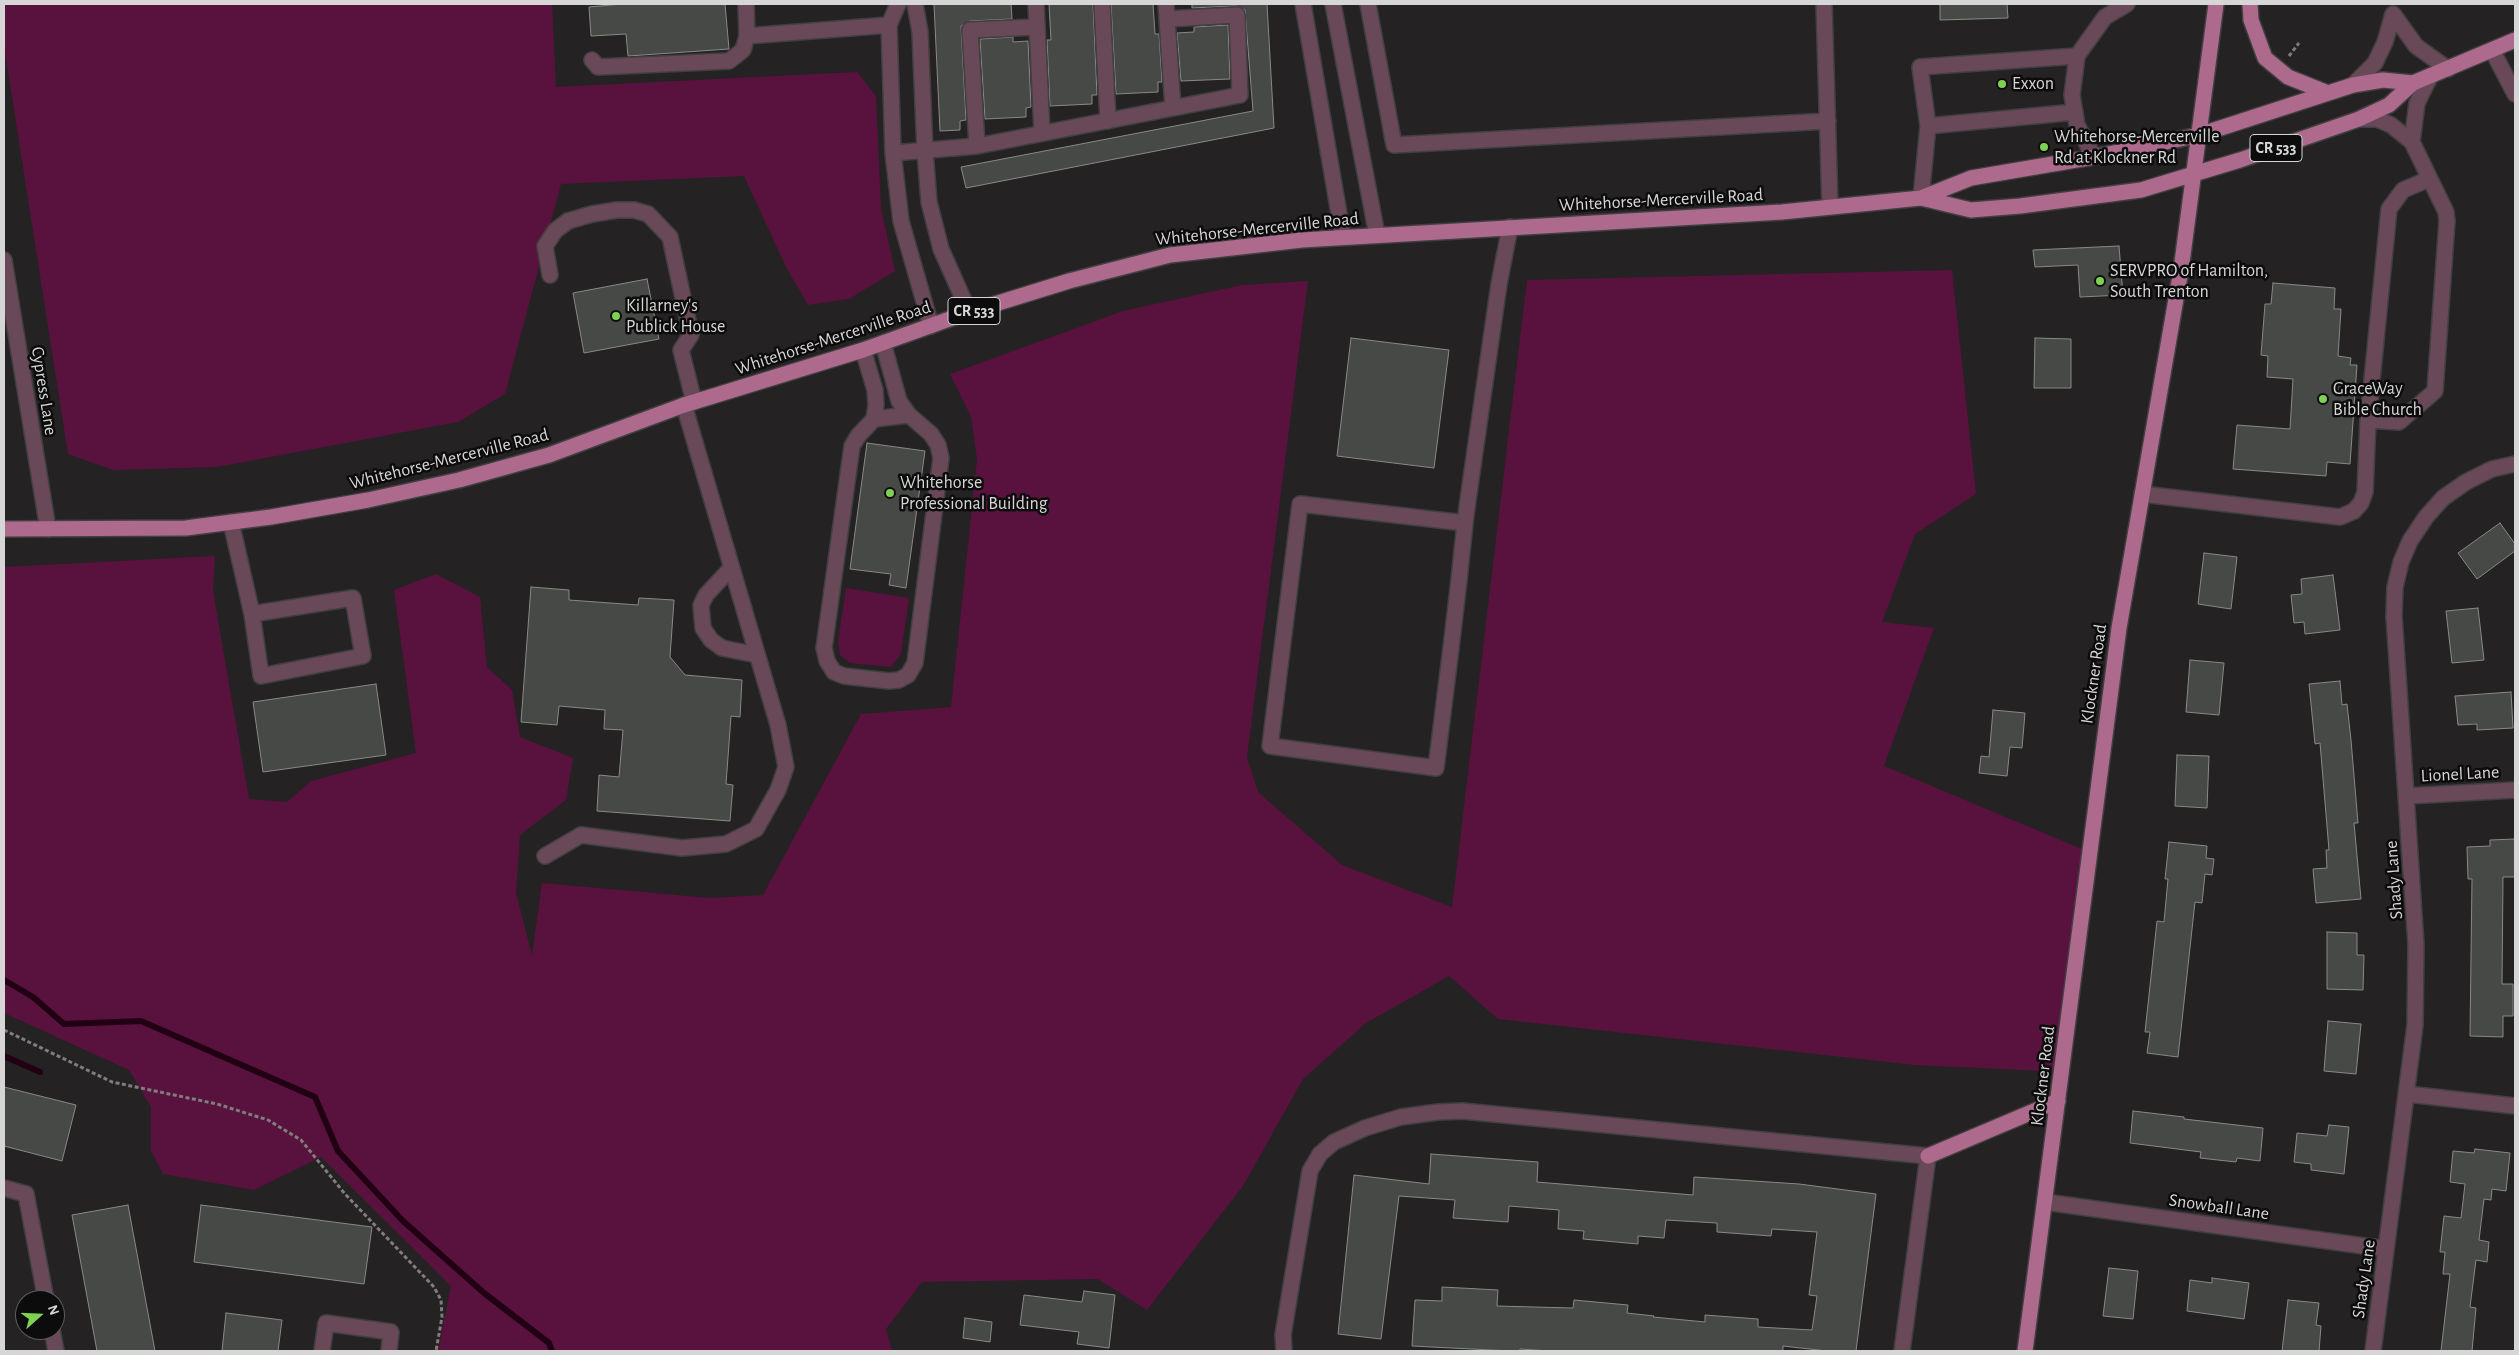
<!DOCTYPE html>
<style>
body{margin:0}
#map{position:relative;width:2519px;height:1355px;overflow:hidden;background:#252223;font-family:"Alegreya Sans",sans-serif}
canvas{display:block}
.frame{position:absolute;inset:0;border:5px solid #d7d6d6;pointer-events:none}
.north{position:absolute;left:15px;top:1290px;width:50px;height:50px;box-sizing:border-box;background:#0d0c0d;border:1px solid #5e5d5d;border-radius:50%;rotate:70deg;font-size:14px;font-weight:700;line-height:20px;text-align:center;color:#d7d6d6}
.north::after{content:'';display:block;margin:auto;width:18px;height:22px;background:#7ed153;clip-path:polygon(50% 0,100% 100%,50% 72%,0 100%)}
</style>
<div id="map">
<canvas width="2519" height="1355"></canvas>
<div class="frame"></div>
<div class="north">N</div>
</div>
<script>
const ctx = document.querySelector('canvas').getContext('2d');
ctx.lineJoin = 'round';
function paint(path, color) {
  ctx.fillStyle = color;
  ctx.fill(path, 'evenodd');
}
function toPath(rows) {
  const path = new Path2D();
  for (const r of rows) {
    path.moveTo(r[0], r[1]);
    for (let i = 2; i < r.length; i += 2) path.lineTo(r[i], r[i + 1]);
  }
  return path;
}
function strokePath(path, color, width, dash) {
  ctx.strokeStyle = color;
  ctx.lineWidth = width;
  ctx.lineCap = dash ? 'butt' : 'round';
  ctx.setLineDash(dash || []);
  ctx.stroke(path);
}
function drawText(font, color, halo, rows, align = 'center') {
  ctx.font = font + ' "Alegreya Sans",sans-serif';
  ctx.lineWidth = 5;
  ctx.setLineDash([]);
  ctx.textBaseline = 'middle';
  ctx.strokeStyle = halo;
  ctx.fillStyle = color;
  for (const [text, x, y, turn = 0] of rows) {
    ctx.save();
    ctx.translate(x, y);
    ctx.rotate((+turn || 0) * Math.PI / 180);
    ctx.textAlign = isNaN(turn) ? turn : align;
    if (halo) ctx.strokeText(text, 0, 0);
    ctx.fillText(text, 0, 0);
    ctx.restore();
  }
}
const green = toPath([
 [4,4,552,4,556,87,857,72,876,96,881,209,895,271,849,299,808,305,786,267,744,176,561,184,505,394,458,422,217,467,113,470,68,454,4,46],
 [1952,270,1976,494,1915,534,1882,622,1934,628,1884,766,2094,854,2065,1072,1915,1065,1498,1019,1449,976,1366,1023,1303,1079,1243,1186,1147,1310,1098,1279,922,1282,886,1329,892,1351,438,1351,451,1286,321,1157,254,1190,163,1174,151,1151,151,1107,129,1070,4,1013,4,567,215,556,213,591,249,799,287,802,311,781,416,753,394,590,436,574,480,597,487,667,512,690,520,737,573,758,566,800,520,835,516,893,532,955,542,883,710,898,763,895,861,714,951,707,977,459,971,417,950,374,1123,311,1242,285,1308,281,1247,757,1258,792,1342,865,1452,907,1527,280],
 [846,588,909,598,901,654,891,667,850,663,840,655,838,642]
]);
const stream = toPath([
 [4,980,33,997,64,1024,141,1021,315,1097,338,1151,403,1221,484,1293,549,1343,552,1351],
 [4,1056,40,1072]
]);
const building = toPath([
 [622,4,725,4,729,49,628,56,626,34,591,36,589,7,622,4],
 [934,4,1011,4,1012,19,970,21,961,26,966,120,960,121,960,130,940,131,934,4],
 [1049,4,1093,4,1097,95,1092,95,1092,104,1050,106,1047,40,1051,40,1049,4],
 [1111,4,1153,4,1155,34,1159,34,1162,82,1158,82,1158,92,1116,94,1111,4],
 [1192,4,1267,4,1274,128,966,188,961,167,1253,111,1245,10,1236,6,1192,8,1192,4],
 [1940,4,2007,4,2008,18,1940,20,1940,4],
 [1228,25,1230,79,1181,81,1177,33,1194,32,1194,27,1228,25],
 [1013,37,1013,42,1028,41,1031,107,1026,108,1026,117,985,119,980,39,1013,37],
 [2119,246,2123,295,2080,297,2078,265,2035,267,2033,250,2119,246],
 [647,279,659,339,584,353,573,293,647,279],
 [2273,283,2335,288,2334,309,2341,309,2338,356,2351,358,2350,365,2357,365,2350,464,2327,462,2326,476,2233,469,2237,425,2290,429,2293,379,2267,377,2268,356,2261,355,2265,304,2271,304,2273,283],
 [1351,338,1449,350,1434,468,1337,456,1351,338],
 [2035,338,2071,339,2071,388,2034,388,2035,338],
 [867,443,925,451,906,588,889,585,891,574,850,569,867,443],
 [2500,523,2515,544,2515,551,2477,579,2458,553,2500,523],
 [2204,553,2237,557,2231,609,2198,604,2204,553],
 [2333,575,2340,630,2305,634,2304,622,2294,623,2291,595,2302,594,2301,579,2333,575],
 [531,587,569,590,569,600,638,605,639,598,674,600,670,657,685,675,742,680,740,717,731,716,726,784,733,785,730,821,597,811,599,775,619,777,623,730,604,729,605,710,559,706,557,725,521,722,531,587],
 [2478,608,2484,660,2452,663,2446,611,2478,608],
 [2190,660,2224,663,2219,715,2186,712,2190,660],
 [2340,681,2342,705,2347,704,2351,740,2358,823,2354,823,2361,899,2316,903,2313,869,2327,868,2326,850,2329,850,2320,743,2315,744,2309,684,2340,681],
 [376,684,386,755,263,772,253,702,376,684],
 [2511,692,2513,728,2477,730,2477,724,2458,725,2455,696,2511,692],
 [1993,710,2025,713,2022,748,2010,747,2007,776,1979,773,1981,756,1989,757,1993,710],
 [2177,755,2209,756,2207,808,2175,806,2177,755],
 [2515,839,2515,877,2503,877,2502,984,2513,984,2513,1016,2503,1016,2503,1037,2470,1036,2472,879,2468,879,2467,847,2490,846,2490,840,2515,839],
 [2169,842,2207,846,2206,858,2214,859,2212,875,2205,874,2202,903,2195,902,2178,1057,2147,1053,2150,1032,2145,1032,2157,921,2164,922,2168,879,2165,879,2169,842],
 [2327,932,2357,933,2357,955,2364,955,2363,990,2327,989,2327,932],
 [2328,1021,2361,1024,2356,1074,2324,1071,2328,1021],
 [4,1087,76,1105,62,1161,4,1146,4,1087],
 [2133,1111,2184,1117,2184,1119,2263,1128,2260,1161,2237,1158,2236,1162,2200,1158,2201,1152,2130,1143,2133,1111],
 [2329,1125,2349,1127,2344,1174,2311,1170,2311,1164,2294,1162,2297,1133,2327,1136,2329,1125],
 [2475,1149,2510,1153,2506,1191,2492,1189,2491,1200,2484,1199,2479,1240,2489,1242,2487,1262,2476,1260,2470,1307,2476,1308,2472,1351,2441,1351,2450,1274,2443,1274,2445,1252,2440,1252,2444,1216,2461,1218,2465,1184,2450,1182,2453,1151,2474,1153,2475,1149],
 [1431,1154,1538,1162,1537,1182,1693,1195,1694,1177,1799,1184,1876,1194,1856,1351,1827,1351,1783,1346,1783,1351,1549,1351,1520,1349,1520,1351,1511,1351,1412,1346,1415,1300,1442,1301,1442,1287,1498,1290,1497,1306,1573,1308,1574,1300,1628,1305,1627,1313,1654,1316,1653,1317,1705,1322,1705,1315,1758,1319,1758,1327,1812,1330,1817,1296,1809,1295,1817,1232,1772,1229,1771,1236,1717,1232,1717,1223,1666,1220,1664,1238,1638,1236,1638,1244,1583,1239,1584,1231,1558,1229,1559,1210,1509,1206,1508,1222,1453,1218,1455,1200,1399,1196,1381,1339,1338,1334,1354,1175,1429,1184,1431,1154],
 [128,1205,155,1351,97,1351,72,1215,128,1205],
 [201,1205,372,1227,364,1284,194,1262,201,1205],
 [2109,1268,2138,1271,2133,1319,2103,1316,2109,1268],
 [2212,1278,2249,1283,2244,1319,2187,1311,2190,1280,2212,1283,2212,1278],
 [1084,1291,1115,1295,1109,1348,1077,1344,1079,1332,1020,1325,1024,1295,1082,1302,1084,1291],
 [2288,1300,2319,1303,2316,1325,2321,1326,2319,1351,2282,1351,2288,1300],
 [226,1313,282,1320,278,1351,222,1351,226,1313],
 [965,1318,992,1322,990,1342,963,1338,965,1318]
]);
const path = toPath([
 [2289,56,2299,43],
 [4,1030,112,1082,217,1104,268,1120,301,1140,345,1194,434,1287,441,1300,442,1317,436,1351]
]);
const minor = toPath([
 [746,4,747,36,889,25],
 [898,4,889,25,893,153,901,221,931,326],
 [915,4,920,32,925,152,929,202,941,249,969,312],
 [1036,4,1042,133],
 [1102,4,1108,121],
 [1166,4,1173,108],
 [1303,4,1343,237],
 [1333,4,1377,235],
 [1368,4,1394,145,1828,121],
 [1824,4,1830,207],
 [2492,50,2515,94],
 [592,60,598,67,729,61,743,50,747,36],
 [2353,85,2375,63,2385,42,2393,14,2416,46,2448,69],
 [2075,112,1928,126,1920,67,2077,56],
 [2359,119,2377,119,2391,125,2412,142],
 [977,146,970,30,1037,27],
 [893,153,977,146,1240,95,1237,15,1168,19],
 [2094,157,2077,125,2072,95,2077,56,2105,17,2127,4],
 [1921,198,1928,126],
 [4,260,48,529],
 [550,275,545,246,555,231,568,221,592,214,617,210,634,210,648,214,670,237,691,335,681,350,694,402],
 [863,350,875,390,876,405,874,419,858,436,852,446,824,648,827,661,834,672,844,676,889,681,899,680,908,675,915,663,941,458,938,445,931,434,909,415,899,401,883,343],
 [874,419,909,415],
 [2368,420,2399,422,2435,391,2447,221,2446,212,2412,142,2417,103,2430,77],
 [2142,494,2340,517,2354,511,2361,503,2365,492,2368,420,2389,209,2403,190,2429,179],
 [231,522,252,614,261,676,363,656,353,598,252,614],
 [1465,523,1300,504,1270,746,1436,768,1451,648,1459,580,1465,523,1468,500,1499,284,1510,227],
 [731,568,706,595,701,605,703,628,711,640,722,648,757,655],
 [2407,796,2515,790],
 [545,856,581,835,682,848,726,844,756,829,778,790,786,767,778,725,684,405],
 [2407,1094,2515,1106],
 [4,1188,26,1194,46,1300],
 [2045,1202,2386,1249],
 [52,1330,56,1351],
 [322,1351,326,1323,391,1332,389,1351],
 [1284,1351,1283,1335,1310,1171,1320,1154,1334,1142,1365,1128,1401,1117,1438,1112,1462,1111,1928,1156,1902,1351],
 [2373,1351,2415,1025,2416,945,2394,616,2395,587,2401,562,2410,541,2426,517,2443,498,2466,482,2492,469,2515,464]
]);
const major = toPath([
 [2250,4,2251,20,2265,58,2288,77,2328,93],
 [1921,198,1971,210,2020,206,2141,190,2240,160,2359,119,2389,105,2413,83,2515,40],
 [4,529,186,528,271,517,368,500,459,480,549,455,684,405,863,350,969,312,1069,281,1170,255,1302,240,1782,212,1921,198,1971,178,2094,157,2199,135,2353,85,2383,80,2413,83],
 [1928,1156,2058,1101],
 [2025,1351,2119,628,2181,270,2216,4]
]);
const markers = [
 [2002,84,5,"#7ed153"],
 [2044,147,5,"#7ed153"],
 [2100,281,5,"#7ed153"],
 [616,316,5,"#7ed153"],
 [2323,399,5,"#7ed153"],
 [890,493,5,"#7ed153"]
];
const shields = [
 [2276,148,52],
 [974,311,52]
];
const shieldNames = [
 ["CR 533",2276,148],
 ["CR 533",974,311]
];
const poiNames = [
 ["Exxon",2012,84],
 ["Whitehorse-Mercerville",2054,137],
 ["Rd at Klockner Rd",2054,158],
 ["SERVPRO of Hamilton,",2110,271],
 ["South Trenton",2110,292],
 ["Killarney's",626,306],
 ["Publick House",626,327],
 ["GraceWay",2333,389],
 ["Bible Church",2333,410],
 ["Whitehorse",900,483],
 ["Professional Building",900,504]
];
const streetNames = [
 ["Whitehorse-Mercerville Road",1661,200,-3],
 ["Whitehorse-Mercerville Road",1257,229,-6],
 ["Whitehorse-Mercerville Road",833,338,-18],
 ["Cypress Lane",44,391,81],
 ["Whitehorse-Mercerville Road",449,459,-14],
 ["Klockner Road",2094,674,-82],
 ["Lionel Lane",2460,774,-3],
 ["Shady Lane",2394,880,-94],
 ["Klockner Road",2043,1076,-83],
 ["Snowball Lane",2219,1207,8],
 ["Shady Lane",2364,1279,-82]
];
paint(green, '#58123d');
strokePath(stream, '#210014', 6);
paint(building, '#474946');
strokePath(building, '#888a87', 1);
strokePath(minor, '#413f40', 18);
strokePath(major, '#413f40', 18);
strokePath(path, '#7f7d7d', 3, [4, 2.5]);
strokePath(minor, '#694858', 15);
strokePath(major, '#ad6a8d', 15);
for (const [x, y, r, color] of markers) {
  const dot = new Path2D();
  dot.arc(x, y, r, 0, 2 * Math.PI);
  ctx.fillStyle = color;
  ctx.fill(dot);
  strokePath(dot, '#0d0c0d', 2);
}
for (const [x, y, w] of shields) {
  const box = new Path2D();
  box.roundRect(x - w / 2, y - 13.5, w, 27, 4);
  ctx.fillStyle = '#0d0c0d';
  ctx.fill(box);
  strokePath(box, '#d7d6d6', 1);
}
drawText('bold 16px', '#d7d6d6', null, shieldNames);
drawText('18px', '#d7d6d6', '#0d0c0d', poiNames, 'left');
drawText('18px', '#d7d6d6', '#0d0c0d', streetNames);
</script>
